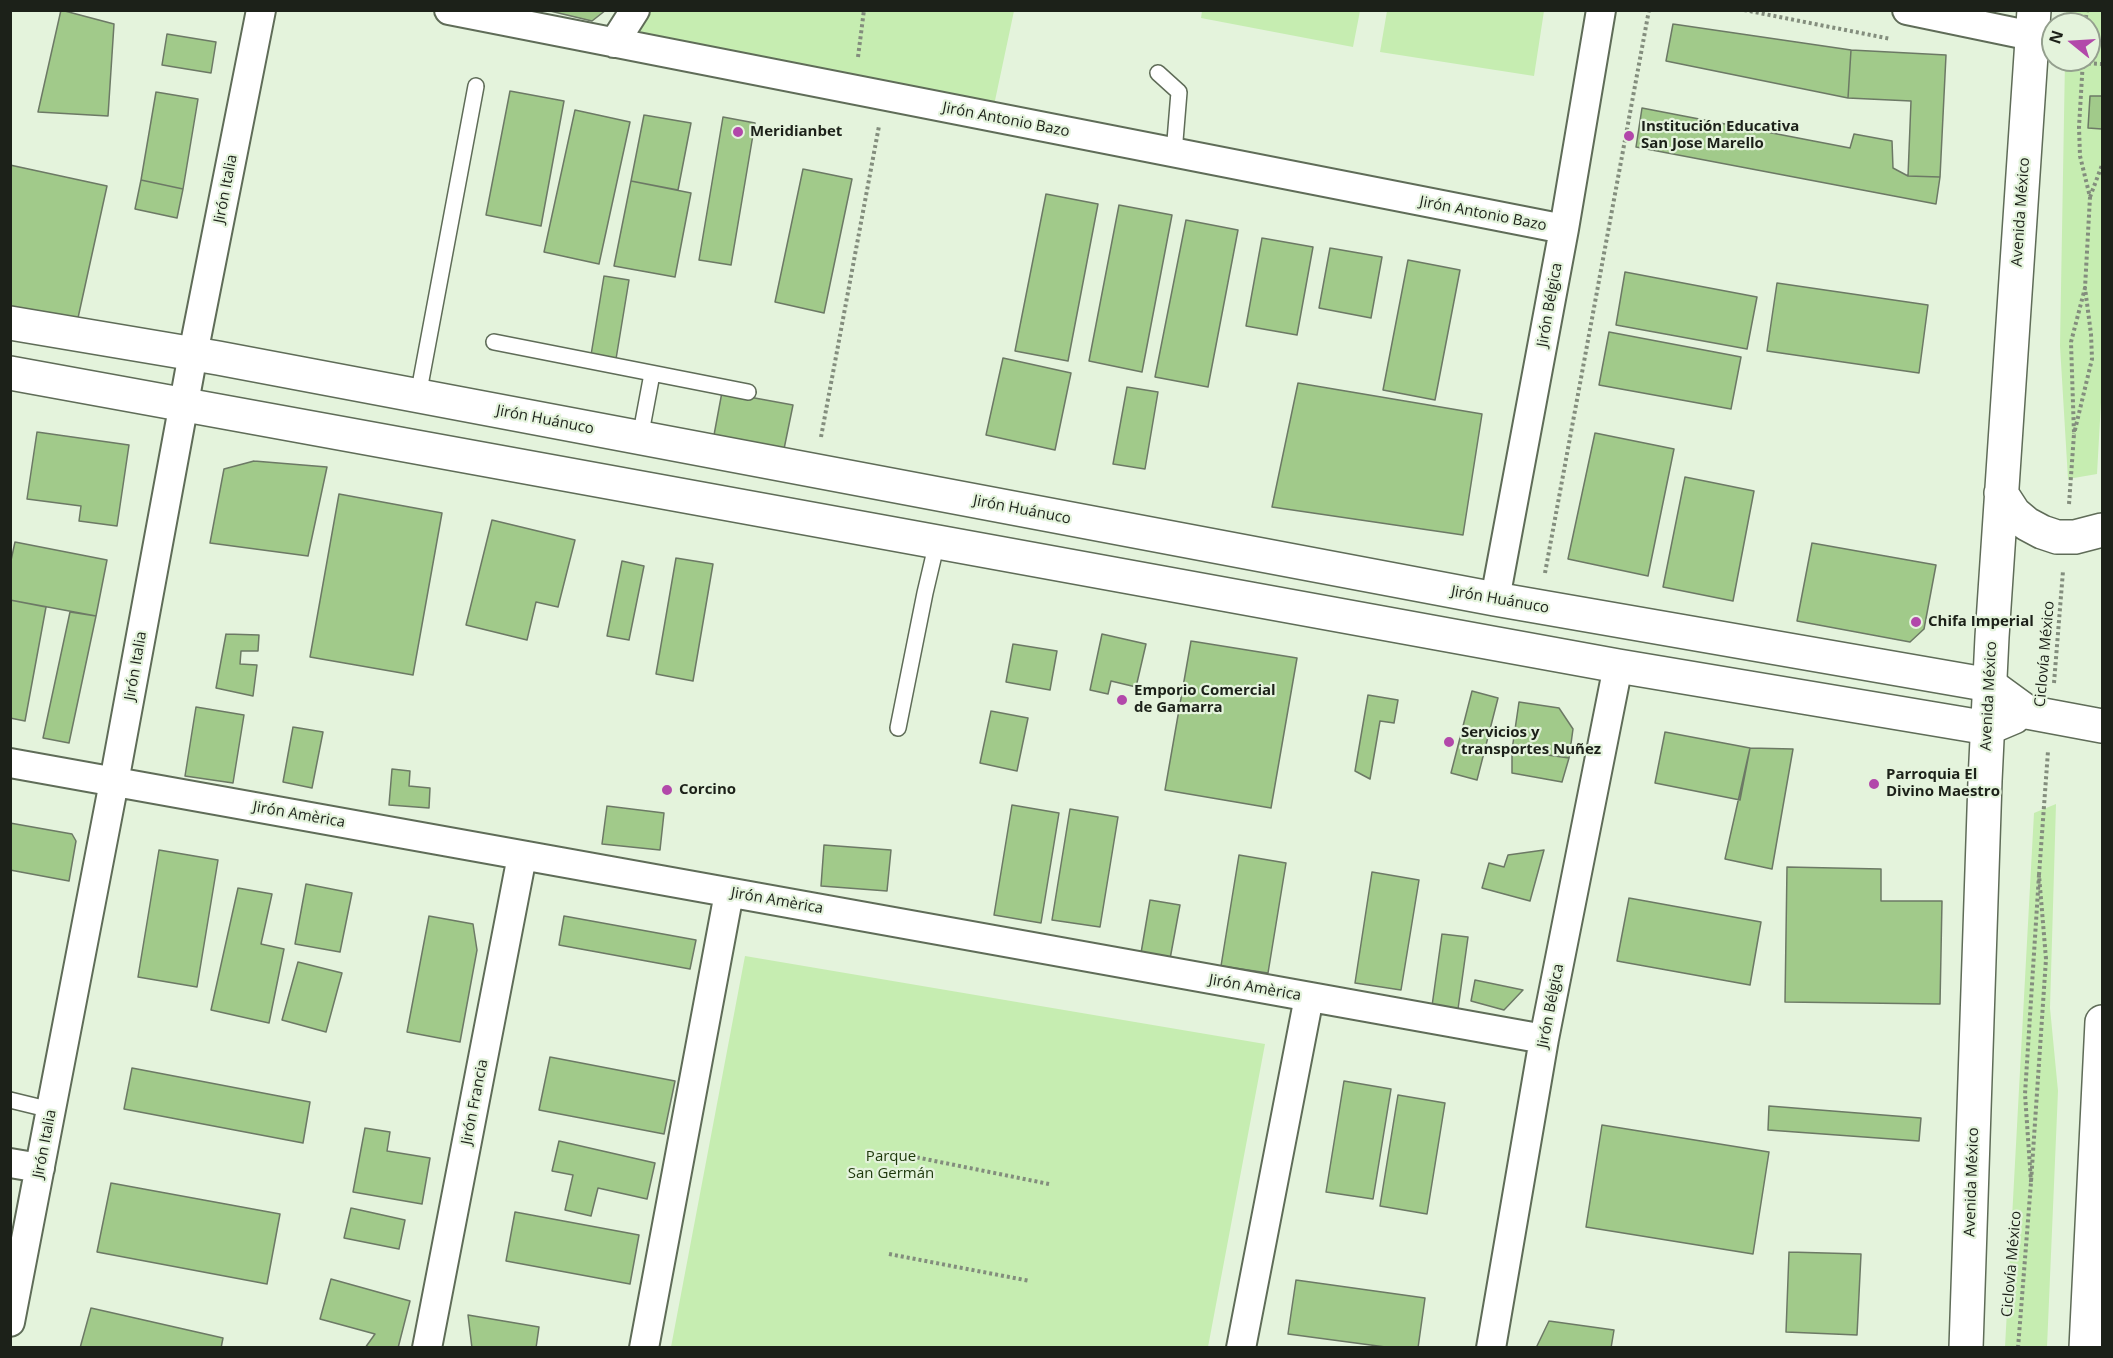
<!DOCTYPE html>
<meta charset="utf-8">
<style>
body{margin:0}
#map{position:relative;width:2113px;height:1358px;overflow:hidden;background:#e4f3dc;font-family:"Open Sans",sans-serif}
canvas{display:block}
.frame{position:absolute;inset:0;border:12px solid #1c2119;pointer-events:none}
.north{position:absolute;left:2041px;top:12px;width:60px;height:60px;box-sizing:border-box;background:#e4f3dc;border:2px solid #949f8e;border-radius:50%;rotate:288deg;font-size:16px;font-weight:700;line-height:24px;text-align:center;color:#1c2119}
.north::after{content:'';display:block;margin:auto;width:21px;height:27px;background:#b248aa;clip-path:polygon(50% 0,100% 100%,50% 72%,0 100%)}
</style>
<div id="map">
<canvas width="2113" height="1358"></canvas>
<div class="frame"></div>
<div class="north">N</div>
</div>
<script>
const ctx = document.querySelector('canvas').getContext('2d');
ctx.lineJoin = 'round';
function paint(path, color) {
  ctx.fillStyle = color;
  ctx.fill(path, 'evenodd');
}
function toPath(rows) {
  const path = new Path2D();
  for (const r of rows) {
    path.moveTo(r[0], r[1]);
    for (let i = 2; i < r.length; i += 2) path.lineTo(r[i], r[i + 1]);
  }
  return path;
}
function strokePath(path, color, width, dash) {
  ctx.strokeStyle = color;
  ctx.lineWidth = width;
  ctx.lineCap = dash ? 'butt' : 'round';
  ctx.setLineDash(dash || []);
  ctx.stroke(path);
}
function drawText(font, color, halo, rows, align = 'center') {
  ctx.font = font + ' "Open Sans",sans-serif';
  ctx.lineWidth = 4.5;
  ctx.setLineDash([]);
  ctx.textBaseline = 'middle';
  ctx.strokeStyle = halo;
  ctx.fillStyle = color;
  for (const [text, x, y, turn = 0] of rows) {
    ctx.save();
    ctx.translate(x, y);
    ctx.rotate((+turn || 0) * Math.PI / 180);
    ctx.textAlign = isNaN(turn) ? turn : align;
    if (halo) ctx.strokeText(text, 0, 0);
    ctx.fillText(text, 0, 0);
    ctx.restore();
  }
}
const green = toPath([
 [646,11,1014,11,993,110,629,40],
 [1202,11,1202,10,1360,11,1353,47,1201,18],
 [1387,11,1544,11,1534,76,1380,52],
 [2066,11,2102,11,2102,384,2097,474,2068,479,2060,346,2065,60,2089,60,2089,24,2066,24],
 [2056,804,2050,1008,2058,1091,2047,1347,2005,1347,2034,813],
 [745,956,1265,1044,1208,1347,671,1347]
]);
const building = toPath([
 [61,10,114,24,108,116,38,112,61,10],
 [546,10,606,10,592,21,546,10],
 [1673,24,1851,50,1848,98,1666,61,1673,24],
 [167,34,216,42,211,73,162,65,167,34],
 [1851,50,1946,55,1940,177,1908,176,1911,101,1848,98,1851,50],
 [510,91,564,101,541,226,486,215,510,91],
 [156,92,198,99,183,189,141,180,156,92],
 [2090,96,2102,96,2102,129,2088,128,2090,96],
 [1642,108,1850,148,1854,134,1892,141,1893,168,1908,176,1940,177,1936,204,1636,147,1642,108],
 [575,110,630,122,599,264,544,252,575,110],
 [644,115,691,123,678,190,631,181,644,115],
 [723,117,755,123,731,265,699,260,723,117],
 [10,165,107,186,76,327,10,313,10,165],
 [803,169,852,179,824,313,775,302,803,169],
 [141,180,183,189,177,218,135,209,141,180],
 [631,181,691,193,675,277,614,266,631,181],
 [1046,194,1098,204,1068,361,1015,351,1046,194],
 [1119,205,1172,215,1142,372,1089,361,1119,205],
 [1186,220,1238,230,1208,387,1155,377,1186,220],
 [1262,238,1313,247,1297,335,1246,326,1262,238],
 [1330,248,1382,257,1371,318,1319,308,1330,248],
 [1408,260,1460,270,1435,400,1383,390,1408,260],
 [1625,272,1757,297,1747,349,1616,325,1625,272],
 [604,276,629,280,616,359,591,355,604,276],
 [1777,283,1928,305,1919,373,1767,351,1777,283],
 [1609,332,1741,357,1731,409,1599,385,1609,332],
 [1003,358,1071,373,1055,450,986,435,1003,358],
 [1298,383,1482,414,1463,535,1272,507,1298,383],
 [1127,387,1158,392,1145,469,1113,464,1127,387],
 [722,392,793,405,784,449,714,435,722,392],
 [37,432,129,445,117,526,79,521,81,506,27,499,37,432],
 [1595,433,1674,449,1648,576,1568,559,1595,433],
 [254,461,327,467,308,556,210,543,224,469,254,461],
 [1685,477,1754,491,1733,601,1663,587,1685,477],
 [339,494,442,513,413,675,310,657,339,494],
 [492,520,575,540,558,607,536,602,527,640,466,625,492,520],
 [15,542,107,560,96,616,10,600,10,565,15,542],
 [1812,543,1936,565,1924,629,1910,642,1797,621,1812,543],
 [676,558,713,564,693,681,656,674,676,558],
 [622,561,644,566,629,640,607,636,622,561],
 [10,600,46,607,25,721,10,718,10,600],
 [70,612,96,616,69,743,43,738,70,612],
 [226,634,259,635,258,651,241,651,240,664,257,665,253,696,216,688,226,634],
 [1102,634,1146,644,1136,687,1111,681,1108,694,1090,690,1102,634],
 [1191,641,1297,658,1271,808,1165,790,1191,641],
 [1013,644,1057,651,1050,690,1006,682,1013,644],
 [1472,691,1498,698,1477,780,1451,773,1472,691],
 [1368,695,1398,700,1394,723,1380,721,1370,779,1355,771,1368,695],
 [1519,702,1559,708,1573,729,1569,758,1512,750,1519,702],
 [196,707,244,715,233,783,185,776,196,707],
 [991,711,1028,718,1017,771,980,763,991,711],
 [293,727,323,732,312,788,283,782,293,727],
 [1665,732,1750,748,1740,800,1655,783,1665,732],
 [1750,748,1793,749,1772,869,1725,859,1750,748],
 [1512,750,1569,758,1562,782,1512,773,1512,750],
 [392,769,410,771,409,786,430,788,429,808,389,805,392,769],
 [1012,805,1059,813,1041,923,994,915,1012,805],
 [607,806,664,813,660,850,602,844,607,806],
 [1070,809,1118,817,1100,927,1052,920,1070,809],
 [10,823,72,834,76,841,69,881,10,870,10,823],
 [824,845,891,850,887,891,821,886,824,845],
 [159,850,218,860,197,987,138,977,159,850],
 [1544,850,1530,901,1482,888,1489,863,1504,867,1508,855,1544,850],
 [1239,855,1286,863,1268,973,1221,966,1239,855],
 [1787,867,1881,869,1881,901,1942,901,1940,1004,1785,1002,1787,867],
 [1372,872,1419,880,1401,990,1355,983,1372,872],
 [306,884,352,893,340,952,295,944,306,884],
 [238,888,272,894,261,944,284,949,269,1023,211,1010,238,888],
 [1629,898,1761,922,1750,985,1617,961,1629,898],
 [1150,900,1180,905,1170,959,1141,953,1150,900],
 [429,916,473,924,477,950,460,1042,407,1032,429,916],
 [564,916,696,940,690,969,559,945,564,916],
 [1442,934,1468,937,1458,1009,1432,1006,1442,934],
 [298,962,342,973,326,1032,282,1020,298,962],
 [1475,980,1523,990,1504,1010,1471,1001,1475,980],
 [550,1057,675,1081,664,1134,539,1110,550,1057],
 [132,1068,310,1102,303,1143,124,1109,132,1068],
 [1344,1081,1391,1089,1373,1199,1326,1192,1344,1081],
 [1398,1095,1445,1103,1427,1214,1380,1206,1398,1095],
 [1769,1106,1921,1118,1919,1141,1768,1130,1769,1106],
 [1602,1125,1769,1152,1753,1254,1586,1227,1602,1125],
 [365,1128,390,1132,387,1151,430,1158,422,1204,353,1192,365,1128],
 [559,1141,655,1163,647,1199,598,1188,591,1216,565,1210,573,1175,552,1171,559,1141],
 [111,1183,280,1214,267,1284,97,1252,111,1183],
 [351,1208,405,1220,399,1249,344,1238,351,1208],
 [515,1212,639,1235,630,1284,506,1261,515,1212],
 [1789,1252,1861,1254,1857,1335,1786,1332,1789,1252],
 [331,1279,410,1301,398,1348,365,1348,375,1334,320,1319,331,1279],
 [1296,1280,1425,1298,1418,1348,1393,1348,1288,1334,1296,1280],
 [91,1308,223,1338,221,1348,80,1348,91,1308],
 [468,1315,539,1327,536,1348,472,1348,468,1315],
 [1549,1321,1614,1330,1611,1348,1536,1348,1549,1321]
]);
const path = toPath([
 [1744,10,1891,39],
 [2085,24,2087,10],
 [858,57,864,10],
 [2083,60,2079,127,2080,156,2090,197,2085,288],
 [2064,62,2102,64],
 [2090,197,2102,165],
 [821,437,879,126],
 [2069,504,2074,434,2071,342,2085,288,2091,334,2092,359,2074,434],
 [1545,573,1649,10],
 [2054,683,2063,571],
 [2039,875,2048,751],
 [905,1155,1049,1184],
 [889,1254,1030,1281],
 [2018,1348,2031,1182,2046,959,2039,875,2025,1094,2031,1182]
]);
const service = toPath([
 [1158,73,1179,92,1174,153],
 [494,342,748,392],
 [418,396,476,86],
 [640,438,652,374],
 [898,728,925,593,937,542],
 [10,1100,51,1110]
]);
const minor = toPath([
 [449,10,1564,229],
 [1907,10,2032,36],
 [614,43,635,10],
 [1495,599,1564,229,1601,10],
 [10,763,1544,1039],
 [10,1163,40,1168],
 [10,1322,114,782,193,354,261,10],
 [427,1348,522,856],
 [644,1348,729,893],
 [1241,1348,1309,997],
 [1491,1348,1544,1039,1618,666]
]);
const tertiary = toPath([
 [10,323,218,358,1495,599,1990,685,2027,712,2102,726],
 [10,373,1618,666,1988,728,2014,717]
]);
const primary = toPath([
 [2001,493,2014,513,2027,524,2042,532,2057,537,2075,537,2102,530],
 [1966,1348,1985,781,1992,637,2034,10],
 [2086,1348,2102,1022]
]);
const markers = [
 [738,132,6,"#b248aa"],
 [1629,136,6,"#b248aa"],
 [1916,622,6,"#b248aa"],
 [1122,700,6,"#b248aa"],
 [1449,742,6,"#b248aa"],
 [1874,784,6,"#b248aa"],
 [667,790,6,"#b248aa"]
];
const streetNames = [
 ["Jirón Antonio Bazo",1006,120,11],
 ["Jirón Italia",226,189,-79],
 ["Avenida México",2021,212,-86],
 ["Jirón Antonio Bazo",1483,214,11],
 ["Jirón Bélgica",1550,305,-80],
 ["Jirón Huánuco",545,420,11],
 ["Jirón Huánuco",1022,510,11],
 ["Jirón Huánuco",1500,600,10],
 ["Ciclovía México",2045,654,-85],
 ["Jirón Italia",136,666,-80],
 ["Avenida México",1989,696,-87],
 ["Jirón Amèrica",299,815,10],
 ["Jirón Amèrica",777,901,10],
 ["Jirón Amèrica",1255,988,10],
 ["Jirón Bélgica",1551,1006,-79],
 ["Jirón Francia",475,1102,-79],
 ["Jirón Italia",45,1144,-79],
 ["Avenida México",1972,1182,-88],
 ["Ciclovía México",2012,1264,-85]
];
const poiNames = [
 ["Institución Educativa",1641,127],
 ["San Jose Marello",1641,144],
 ["Meridianbet",750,132],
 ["Chifa Imperial",1928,622],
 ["Emporio Comercial",1134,691],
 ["de Gamarra",1134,708],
 ["Servicios y",1461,733],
 ["transportes Nuñez",1461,750],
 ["Parroquia El",1886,775],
 ["Divino Maestro",1886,792],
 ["Corcino",679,790]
];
const parkNames = [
 ["Parque",891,1157],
 ["San Germán",891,1174]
];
paint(green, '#c6edb1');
paint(building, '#a1ca8a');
strokePath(building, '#6c7965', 1.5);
strokePath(service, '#5f6c58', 18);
strokePath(minor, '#5f6c58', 32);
strokePath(tertiary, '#5f6c58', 36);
strokePath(primary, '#5f6c58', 36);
strokePath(path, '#838d7d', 4, [3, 3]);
strokePath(service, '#fff', 15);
strokePath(minor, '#fff', 28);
strokePath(tertiary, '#fff', 33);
strokePath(primary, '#fff', 33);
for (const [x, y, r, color] of markers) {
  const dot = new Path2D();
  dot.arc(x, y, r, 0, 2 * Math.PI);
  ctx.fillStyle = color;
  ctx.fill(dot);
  strokePath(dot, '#e4f3dc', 2);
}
drawText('15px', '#1c2119', '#e4f3dc', streetNames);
drawText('bold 15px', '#1c2119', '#e4f3dc', poiNames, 'left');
drawText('15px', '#1d370a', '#e4f3dc', parkNames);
</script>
